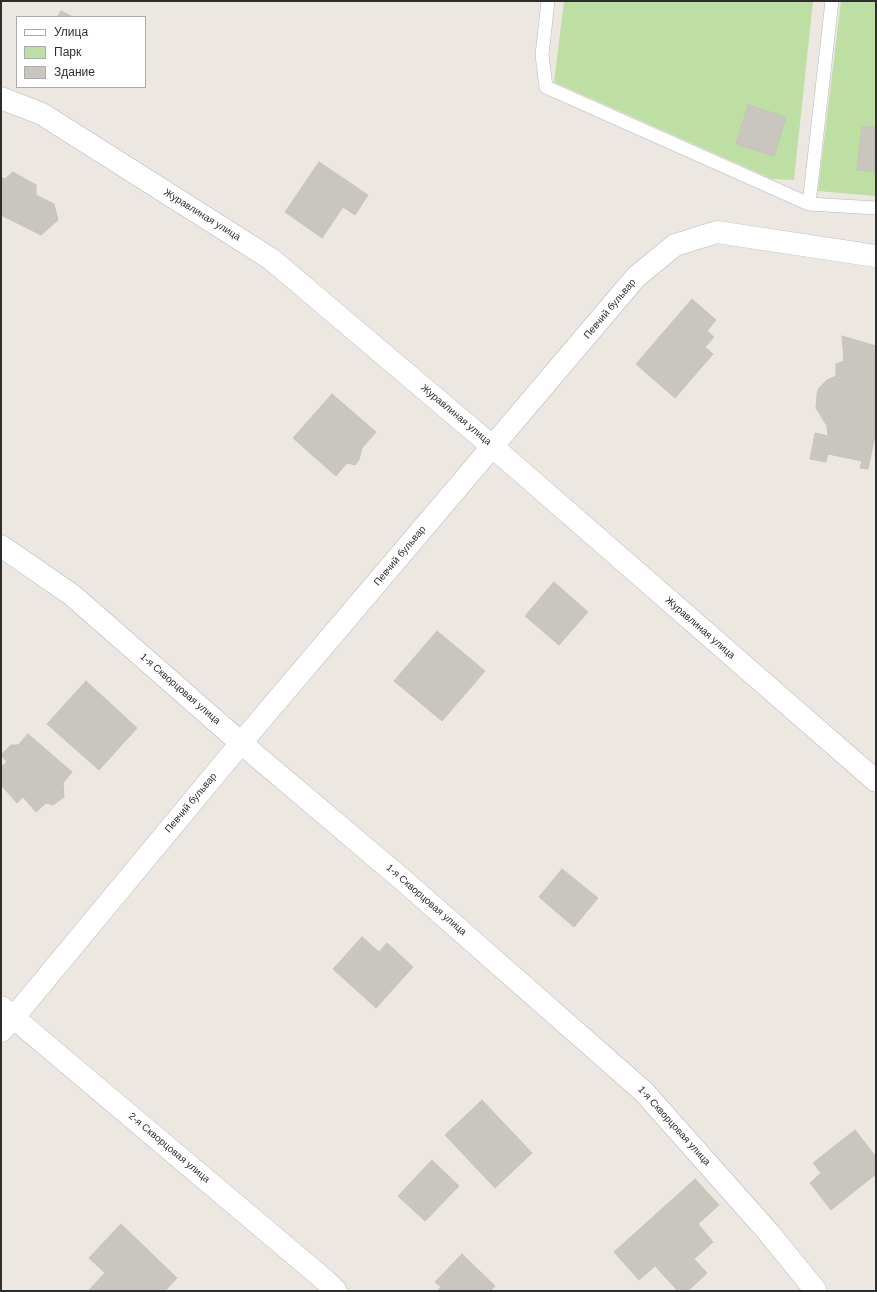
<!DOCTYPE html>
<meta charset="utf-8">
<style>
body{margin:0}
#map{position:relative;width:877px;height:1292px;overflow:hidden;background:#ede7e1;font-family:Arial,sans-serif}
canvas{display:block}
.frame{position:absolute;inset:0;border:2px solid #2d2d2d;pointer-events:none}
.legend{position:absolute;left:16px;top:16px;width:130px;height:72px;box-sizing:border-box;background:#fff;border:1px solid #ababab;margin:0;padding:5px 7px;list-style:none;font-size:12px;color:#2d2d2d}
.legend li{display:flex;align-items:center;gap:8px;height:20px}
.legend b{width:20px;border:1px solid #ababab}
</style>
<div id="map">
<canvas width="877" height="1292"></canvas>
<div class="frame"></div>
<ul class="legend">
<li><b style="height:5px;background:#fff"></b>Улица</li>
<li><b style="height:11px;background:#bddfa3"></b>Парк</li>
<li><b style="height:11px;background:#c9c5bf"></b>Здание</li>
</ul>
</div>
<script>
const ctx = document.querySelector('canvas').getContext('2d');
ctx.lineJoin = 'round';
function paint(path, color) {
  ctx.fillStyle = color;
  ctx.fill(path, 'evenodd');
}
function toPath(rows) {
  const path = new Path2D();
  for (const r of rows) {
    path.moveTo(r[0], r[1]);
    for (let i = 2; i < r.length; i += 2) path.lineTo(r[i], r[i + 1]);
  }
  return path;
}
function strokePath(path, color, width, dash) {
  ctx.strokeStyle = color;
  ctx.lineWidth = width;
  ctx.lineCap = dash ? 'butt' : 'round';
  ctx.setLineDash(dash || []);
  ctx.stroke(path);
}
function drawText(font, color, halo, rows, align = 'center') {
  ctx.font = font + ' Arial,sans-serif';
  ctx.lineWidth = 4;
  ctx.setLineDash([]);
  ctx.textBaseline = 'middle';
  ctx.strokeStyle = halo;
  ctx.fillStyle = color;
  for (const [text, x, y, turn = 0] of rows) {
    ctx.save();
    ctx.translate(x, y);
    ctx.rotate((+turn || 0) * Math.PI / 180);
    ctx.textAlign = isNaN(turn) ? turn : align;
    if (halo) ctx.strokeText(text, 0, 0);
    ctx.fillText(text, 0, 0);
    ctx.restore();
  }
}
const green = toPath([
 [564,1,813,1,794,180,772,179,554,82],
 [841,1,876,1,876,196,818,191]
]);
const building = toPath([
 [61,11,73,17,57,17,61,11],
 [748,105,786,117,774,156,736,144,748,105],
 [862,126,876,128,876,172,857,170,862,126],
 [319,162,368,195,355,215,343,207,322,238,285,212,319,162],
 [13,172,36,185,36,195,54,204,58,220,41,235,1,215,1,177,5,179,13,172],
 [692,299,716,320,707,331,714,337,705,347,713,354,675,398,636,364,692,299],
 [842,336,876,346,876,430,868,469,860,468,862,461,828,454,826,462,810,459,815,433,828,436,827,426,816,408,817,394,819,388,827,380,836,376,836,364,844,361,842,336],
 [332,394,376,432,362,448,359,460,355,465,347,463,336,476,293,438,332,394],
 [554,582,588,612,559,645,525,616,554,582],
 [437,631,485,671,442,721,394,681,437,631],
 [86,681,137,728,99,770,47,724,86,681],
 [28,734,72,772,63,783,64,797,53,805,46,803,36,812,23,797,17,803,1,785,1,767,7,762,1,755,11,745,18,745,28,734],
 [562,869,598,898,574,927,539,897,562,869],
 [362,937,379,952,387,943,413,967,376,1008,333,969,362,937],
 [482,1100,532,1153,495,1188,445,1135,482,1100],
 [855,1130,876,1157,876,1174,831,1210,810,1183,821,1173,813,1163,855,1130],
 [432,1160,459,1186,425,1221,398,1196,432,1160],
 [695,1179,719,1205,698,1224,713,1242,694,1259,707,1273,688,1291,678,1291,655,1266,639,1280,614,1252,695,1179],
 [121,1224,177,1278,165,1291,88,1291,105,1273,89,1258,121,1224],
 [462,1254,495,1286,490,1291,437,1291,441,1287,435,1282,462,1254]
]);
const service = toPath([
 [548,1,542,55,546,87,809,204,876,208],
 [809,204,832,1]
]);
const minor = toPath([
 [1,98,42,114,271,259,493,447,876,781],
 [1,546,72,595,241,743,403,880,644,1092,769,1233,816,1291],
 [1,1007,326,1281,336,1291],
 [1,1031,14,1017,241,743,636,277,675,245,717,232,876,256]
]);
const streetNames = [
 ["Журавлиная улица",202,215,32],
 ["Певчий бульвар",610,309,-50],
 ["Журавлиная улица",456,415,40],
 ["Певчий бульвар",400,556,-50],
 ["Журавлиная улица",700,628,41],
 ["1-я Скворцовая улица",180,689,41],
 ["Певчий бульвар",191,803,-50],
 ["1-я Скворцовая улица",426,900,41],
 ["1-я Скворцовая улица",674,1126,48],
 ["2-я Скворцовая улица",169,1148,40]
];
paint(green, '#bddfa3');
paint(building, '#c9c5bf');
strokePath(building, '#c9c2bb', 1);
strokePath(service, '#b4b7bf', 14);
strokePath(minor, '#b4b7bf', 23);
strokePath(service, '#fff', 13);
strokePath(minor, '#fff', 22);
drawText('10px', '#2d2d2d', '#fff', streetNames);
</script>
